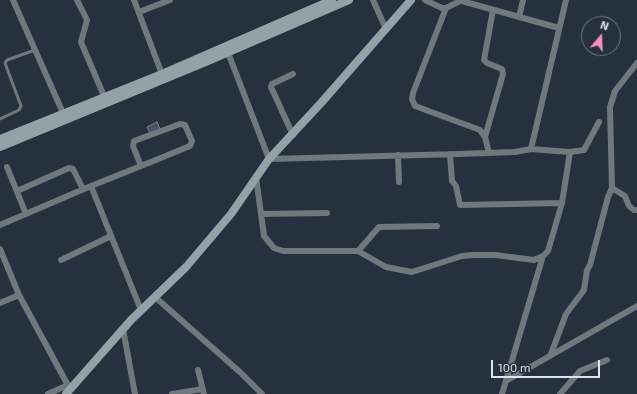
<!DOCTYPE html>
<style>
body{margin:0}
#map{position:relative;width:637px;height:394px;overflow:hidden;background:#25313e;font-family:"Exo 2",sans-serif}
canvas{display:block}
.north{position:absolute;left:581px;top:16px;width:40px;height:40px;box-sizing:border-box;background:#25313e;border:1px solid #6e7984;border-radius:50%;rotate:19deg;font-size:11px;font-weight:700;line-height:16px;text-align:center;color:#dce4ed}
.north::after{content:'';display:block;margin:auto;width:14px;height:18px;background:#fb8fc4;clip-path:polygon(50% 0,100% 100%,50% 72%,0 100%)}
.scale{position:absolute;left:491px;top:360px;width:109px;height:18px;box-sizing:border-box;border:2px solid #dce4ed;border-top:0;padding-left:5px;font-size:12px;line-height:14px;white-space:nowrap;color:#dce4ed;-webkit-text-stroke:3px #25313e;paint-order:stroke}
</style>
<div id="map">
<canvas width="637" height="394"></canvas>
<div class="north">N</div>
<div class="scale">100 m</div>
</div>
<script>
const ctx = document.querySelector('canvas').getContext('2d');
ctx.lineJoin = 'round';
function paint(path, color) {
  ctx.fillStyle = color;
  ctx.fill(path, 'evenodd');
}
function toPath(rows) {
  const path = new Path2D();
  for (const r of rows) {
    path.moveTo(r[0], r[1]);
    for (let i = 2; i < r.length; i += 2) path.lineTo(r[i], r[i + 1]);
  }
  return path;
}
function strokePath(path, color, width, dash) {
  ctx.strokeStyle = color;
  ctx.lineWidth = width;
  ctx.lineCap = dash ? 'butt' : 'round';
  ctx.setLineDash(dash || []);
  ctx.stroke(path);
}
const building = toPath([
 [157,122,160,129,150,133,147,127,157,122]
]);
const lane = toPath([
 [0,119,19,110,21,106,5,63,7,60,35,50]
]);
const street = toPath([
 [13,0,63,113],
 [77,0,87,20,81,42,104,96],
 [134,0,163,77],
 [373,0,386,29],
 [425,0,442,8,446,8,462,0],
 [462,1,559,28],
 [446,8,413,93,412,99,415,106,480,130,485,137,489,153],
 [139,12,170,0],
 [519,17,523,0],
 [227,50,269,159,459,154,515,152,531,149,570,152,562,203,548,251,543,256,534,260,495,255,473,255,462,256,412,272,386,267,358,251,283,251,274,248,264,236,256,177],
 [637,63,615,91,610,107,612,188,625,196,629,206,634,210,637,210],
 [293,135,271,87,272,84,293,74],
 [485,137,503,74,502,69,487,63,484,60,493,10],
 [531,149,566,0],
 [570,152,584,150,599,122],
 [450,154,452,181,456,186,460,205,562,203],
 [398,155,399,182],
 [7,167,26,214],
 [91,186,141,310],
 [17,191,69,168,73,169,83,189],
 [261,214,327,213],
 [0,225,91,186,141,166,190,146,192,141,185,125,180,124,134,141,133,146,141,166],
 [0,249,19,295,70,389],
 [358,251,379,227,437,226],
 [61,260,111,236],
 [155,297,241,373,262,394],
 [0,303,19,295],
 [123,329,135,394],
 [551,354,566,314,584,290,587,270,590,265,608,197,612,188],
 [198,370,204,394],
 [506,381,637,306],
 [48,394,68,385],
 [172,394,203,389],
 [502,394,543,256],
 [560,394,580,371,607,360]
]);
const secondary = toPath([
 [0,139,162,74,332,0],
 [0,147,208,61,349,0],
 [66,394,131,320,186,267,231,214,269,159,321,103,411,0]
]);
paint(building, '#4c5263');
strokePath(building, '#7c8295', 1);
strokePath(lane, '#6f787d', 3);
strokePath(street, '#6f787d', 6);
strokePath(secondary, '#93a1a9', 8);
</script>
